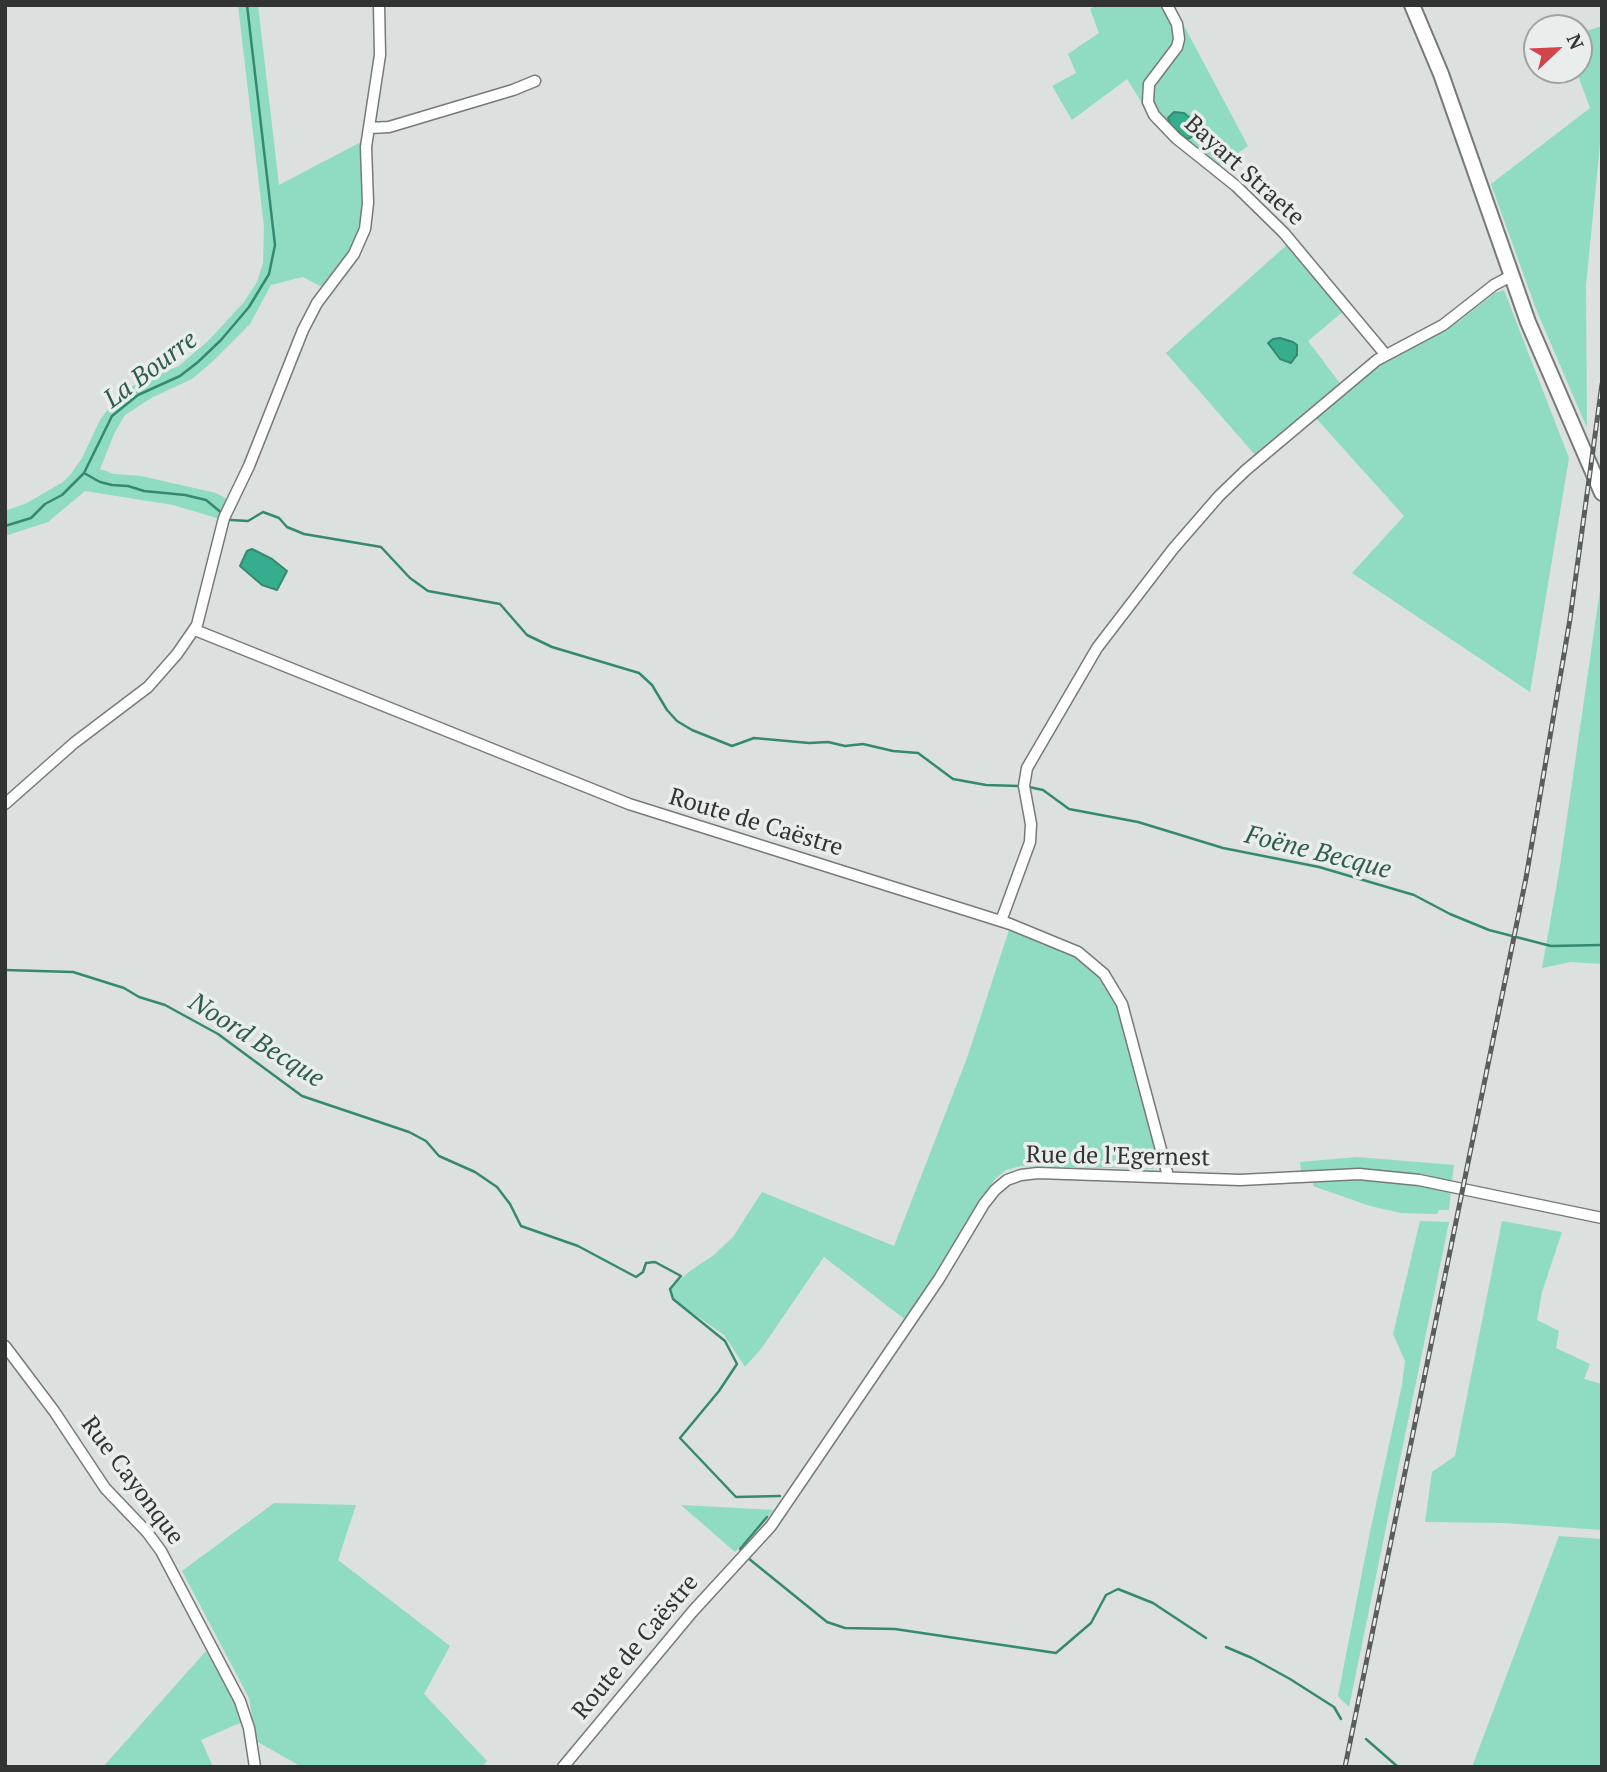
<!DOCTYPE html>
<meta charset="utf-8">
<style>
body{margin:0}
#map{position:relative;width:1607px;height:1772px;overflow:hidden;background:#dce0de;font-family:"PT Serif",serif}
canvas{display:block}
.frame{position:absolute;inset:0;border:7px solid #323333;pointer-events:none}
.north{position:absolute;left:1523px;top:14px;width:70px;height:70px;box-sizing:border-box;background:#e9edeb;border:2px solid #a0a3a1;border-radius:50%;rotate:67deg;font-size:19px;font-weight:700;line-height:28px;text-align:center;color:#323333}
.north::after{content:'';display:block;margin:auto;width:24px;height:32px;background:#d3434c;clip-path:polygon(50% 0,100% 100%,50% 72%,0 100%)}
</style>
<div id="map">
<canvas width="1607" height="1772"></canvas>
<div class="frame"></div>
<div class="north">N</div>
</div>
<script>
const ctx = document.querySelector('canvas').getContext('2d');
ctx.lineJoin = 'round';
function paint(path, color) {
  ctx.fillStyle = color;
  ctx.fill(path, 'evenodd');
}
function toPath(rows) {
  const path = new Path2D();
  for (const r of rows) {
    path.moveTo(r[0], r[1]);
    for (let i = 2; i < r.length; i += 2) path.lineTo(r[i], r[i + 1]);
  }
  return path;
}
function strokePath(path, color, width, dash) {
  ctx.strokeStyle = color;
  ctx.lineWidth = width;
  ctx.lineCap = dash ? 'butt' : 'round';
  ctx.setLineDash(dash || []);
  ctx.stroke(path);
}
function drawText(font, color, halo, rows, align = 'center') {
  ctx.font = font + ' "PT Serif",serif';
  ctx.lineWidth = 7;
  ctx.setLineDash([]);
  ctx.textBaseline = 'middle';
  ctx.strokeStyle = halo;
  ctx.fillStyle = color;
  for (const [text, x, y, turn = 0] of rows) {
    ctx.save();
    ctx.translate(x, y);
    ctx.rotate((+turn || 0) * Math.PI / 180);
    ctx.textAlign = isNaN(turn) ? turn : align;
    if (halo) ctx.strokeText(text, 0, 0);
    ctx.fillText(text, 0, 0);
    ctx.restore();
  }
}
const green = toPath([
 [238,5,258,5,279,185,361,142,365,195,360,230,352,248,327,285,322,287,303,277,271,285,250,324,211,363,192,379,153,397,125,415,114,434,100,469,114,474,141,476,216,493,229,500,220,519,173,505,85,491,48,522,5,536,5,511,27,503,63,482,71,474,82,458,100,420,119,394,144,380,179,366,209,340,244,302,257,282,263,263,264,227],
 [1097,5,1173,5,1248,146,1218,167,1160,121,1155,124,1127,79,1072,120,1052,86,1076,73,1068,54,1099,33,1090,9],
 [1602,26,1602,124,1586,285,1587,428,1536,309,1491,184,1590,108,1576,70,1579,70,1579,33],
 [1289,243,1345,310,1308,341,1342,386,1256,456,1166,353],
 [1504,290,1569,458,1530,692,1352,573,1404,516,1315,417,1389,358,1437,334,1459,321,1495,293],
 [1602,576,1602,964,1571,962,1542,968,1560,866],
 [1009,930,1070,953,1097,973,1104,982,1117,1001,1160,1163,1153,1169,1021,1166,1006,1170,996,1178,986,1191,945,1263,907,1321,824,1257,761,1349,745,1367,724,1335,673,1299,670,1289,690,1271,714,1255,733,1237,762,1192,894,1246,967,1058],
 [1357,1157,1454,1165,1452,1181,1376,1171,1301,1171,1300,1162],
 [1354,1178,1403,1181,1451,1191,1449,1210,1439,1210,1437,1214,1401,1213,1370,1206,1313,1186,1314,1180],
 [1420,1221,1449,1222,1349,1707,1338,1696,1370,1532,1402,1385,1405,1361,1393,1334],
 [1502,1221,1562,1232,1542,1292,1537,1320,1559,1331,1556,1348,1590,1364,1584,1379,1602,1384,1602,1530,1504,1523,1425,1522,1432,1472,1455,1456],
 [274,1503,356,1505,338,1560,450,1646,424,1694,487,1761,482,1767,302,1767,256,1741,249,1698,182,1571],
 [681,1505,774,1510,735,1552],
 [1559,1536,1602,1539,1602,1767,1472,1767],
 [206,1651,235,1704,242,1722,201,1740,213,1767,103,1767]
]);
const water = toPath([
 [1174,112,1184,113,1194,121,1194,134,1190,138,1186,139,1171,125,1168,118,1174,112],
 [1280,338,1293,342,1297,345,1297,355,1291,363,1280,359,1268,343,1273,339,1280,338],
 [252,549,272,559,287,571,277,590,262,585,240,566,247,551,252,549]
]);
const stream = toPath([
 [84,473,100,482,112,485,128,486,144,491,185,495,206,500,223,514],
 [231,520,248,521,263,512,279,518,287,527,304,534,381,547,410,578,428,591,500,604,527,635,552,647,639,673,652,685,667,710,677,721,692,730,732,746,754,738,809,743,828,742,845,746,863,744,893,751,918,753,953,779,986,785,1019,786],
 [5,526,31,518,45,504,62,495,84,473,112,416,138,395,180,376,198,362,221,340,249,307,269,274,275,245,247,5],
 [1029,787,1043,790,1069,809,1138,822,1223,848,1319,867,1414,895,1450,914,1489,930,1551,946,1602,945],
 [5,970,73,972,124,988,139,997,165,1005,218,1034,302,1096,409,1132,426,1141,439,1156,475,1172,497,1187,510,1204,521,1226,578,1246,636,1277,643,1272,646,1263,655,1262,681,1276,670,1289,673,1299,725,1341,737,1364,719,1391,680,1438,736,1497,780,1496],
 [740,1549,767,1517],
 [748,1558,827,1622,845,1628,895,1629,1056,1653,1091,1623,1106,1595,1118,1589,1153,1603,1206,1638],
 [1226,1647,1252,1658,1290,1679,1334,1707,1341,1719],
 [1366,1739,1398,1767]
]);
const street = toPath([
 [1167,5,1177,24,1179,39,1177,47,1149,84,1148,102,1154,115,1176,138,1236,186,1284,233,1385,354],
 [369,128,389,127,513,90,535,81],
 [195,630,629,804,1010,924,1078,952,1104,974,1122,1004,1168,1176],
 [5,804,74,743,148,687,177,654,197,625,224,518,249,466,303,330,317,303,354,254,365,229,368,203,366,147,380,55,379,5],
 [1001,921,1030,842,1031,824,1024,786,1027,768,1097,648,1173,549,1219,496,1246,470,1377,360,1443,325,1494,285,1511,276],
 [5,1346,54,1411,105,1488,147,1532,161,1551,240,1701,249,1728,255,1767],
 [563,1767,693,1611,771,1526,939,1279,984,1204,995,1190,1007,1180,1021,1175,1038,1173,1240,1180,1359,1174,1419,1180,1602,1218]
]);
const secondary = toPath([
 [1412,5,1441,74,1528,322,1602,493]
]);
const rail = toPath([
 [1345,1767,1526,878,1570,619,1602,384]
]);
const streetNames = [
 ["Bayart Straete",1244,171,42],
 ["Route de Caëstre",756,823,17],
 ["Rue de l'Egernest",1118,1157,1],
 ["Rue Cayonque",132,1481,53],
 ["Route de Caëstre",636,1647,-50]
];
const waterNames = [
 ["La Bourre",151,370,-37],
 ["Foëne Becque",1318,853,14],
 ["Noord Becque",256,1041,32]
];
paint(green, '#8fdcc2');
paint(water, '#36ae8d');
strokePath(water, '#358972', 2);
strokePath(stream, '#358972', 2.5);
strokePath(street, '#777a79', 13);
strokePath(secondary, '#777a79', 18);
strokePath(street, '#fff', 10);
strokePath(secondary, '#fff', 14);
strokePath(rail, '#5b5d5d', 5);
strokePath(rail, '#e9edeb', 2.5, [8]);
drawText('24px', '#323333', '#e9edeb', streetNames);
drawText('italic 26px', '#2e5d4e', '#e9edeb', waterNames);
</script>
